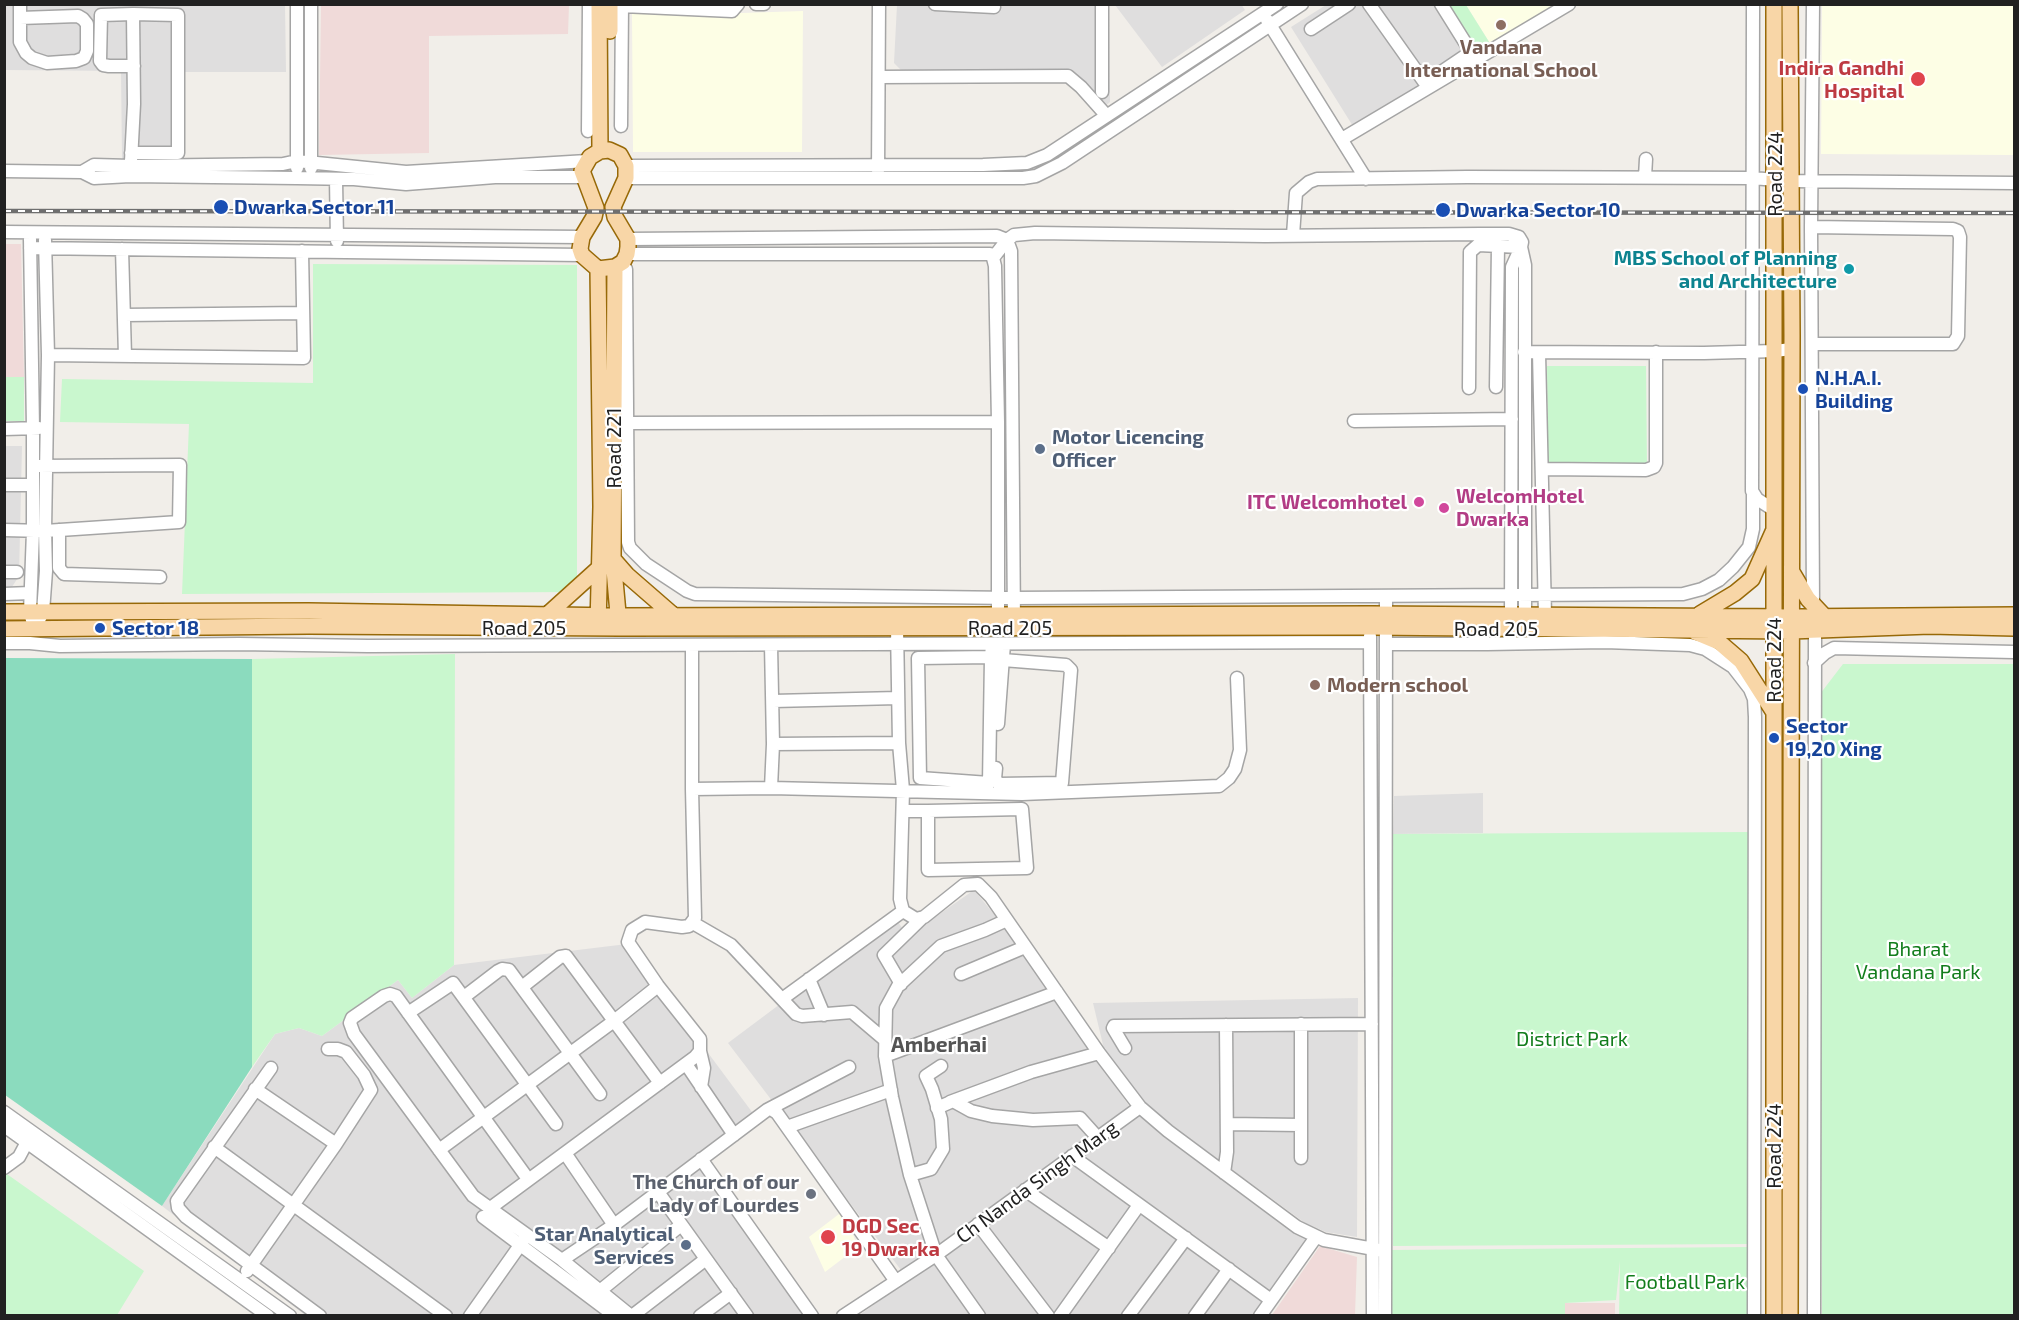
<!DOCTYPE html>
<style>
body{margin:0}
#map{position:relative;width:2019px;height:1320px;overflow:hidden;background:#f1eee9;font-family:"Exo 2",sans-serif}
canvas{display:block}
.frame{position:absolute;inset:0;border:6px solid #212121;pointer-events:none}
</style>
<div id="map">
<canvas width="2019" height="1320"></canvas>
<div class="frame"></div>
</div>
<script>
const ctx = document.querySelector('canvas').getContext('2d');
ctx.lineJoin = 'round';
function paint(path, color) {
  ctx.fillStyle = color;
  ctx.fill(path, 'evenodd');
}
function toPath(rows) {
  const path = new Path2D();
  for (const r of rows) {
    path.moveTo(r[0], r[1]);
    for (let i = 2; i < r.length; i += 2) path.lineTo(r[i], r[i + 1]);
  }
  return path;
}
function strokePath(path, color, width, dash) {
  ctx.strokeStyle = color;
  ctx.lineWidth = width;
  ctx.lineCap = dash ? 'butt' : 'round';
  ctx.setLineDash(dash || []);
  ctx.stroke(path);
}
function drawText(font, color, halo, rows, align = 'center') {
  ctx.font = font + ' "Exo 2",sans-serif';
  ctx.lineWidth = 4.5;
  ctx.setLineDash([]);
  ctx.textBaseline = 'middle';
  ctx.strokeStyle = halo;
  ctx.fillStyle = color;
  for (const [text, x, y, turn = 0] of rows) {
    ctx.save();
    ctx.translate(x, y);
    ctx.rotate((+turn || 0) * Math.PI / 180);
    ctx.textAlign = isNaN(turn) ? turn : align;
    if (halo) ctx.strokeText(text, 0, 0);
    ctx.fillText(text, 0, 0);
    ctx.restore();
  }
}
const residential = toPath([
 [1241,4,1245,10,1162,67,1115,5],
 [5,5,285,5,286,72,183,72,183,159,122,159,121,71,5,70],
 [897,5,1109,5,1110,102,1104,107,1072,74,903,72,894,63],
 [1326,5,1440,5,1473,57,1356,131,1291,27],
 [4,446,22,446,19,576,10,590,4,590],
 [1483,793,1483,833,1393,834,1394,796],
 [974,890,998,919,1132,1110,901,1270,728,1043,895,918,908,936],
 [627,944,755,1116,701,1156,820,1315,305,1315,162,1206,275,1034,299,1028,322,1036,398,980,412,998,454,965],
 [1358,998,1357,1237,1326,1232,1305,1223,1145,1106,1104,1049,1093,1003],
 [1139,1116,1307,1238,1252,1315,858,1316]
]);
const commercial = toPath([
 [321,5,569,5,568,34,429,36,429,153,319,155],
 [5,244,21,244,24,377,5,377],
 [1320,1246,1357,1257,1355,1315,1272,1315],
 [1565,1303,1615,1303,1615,1315,1565,1316]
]);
const education = toPath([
 [1466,5,1555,5,1491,45],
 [1822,5,2014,5,2014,155,1821,154],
 [803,11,802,152,633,152,632,13,742,13],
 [843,1211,858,1247,825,1272,809,1237]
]);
const park = toPath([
 [1440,5,1466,5,1491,45,1473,57],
 [313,264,577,265,577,592,182,594,189,424,60,422,62,379,313,383],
 [1547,366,1646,366,1647,467,1548,468],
 [5,377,24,377,24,421,5,421],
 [455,654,454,965,412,998,398,980,322,1036,299,1028,275,1034,252,1067,252,659],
 [1843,664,2014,664,2014,1315,1822,1315,1820,694],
 [1750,832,1751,1244,1393,1246,1393,834],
 [4,1172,144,1271,117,1315,5,1315],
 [1750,1247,1750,1315,1619,1315,1620,1261,1616,1300,1565,1303,1565,1315,1389,1316,1390,1250]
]);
const pitch = toPath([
 [6,658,252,659,252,1067,162,1206,5,1095]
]);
const minor = toPath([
 [20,4,20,42,26,53,32,58,47,63,76,61,84,58,87,51,87,24,83,19,78,16,20,18],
 [311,4,311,168],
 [756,4,764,4],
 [935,4,994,7],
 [1102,4,1102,92],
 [1369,4,1425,83,1471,52,1441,4],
 [1753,4,1752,491,1757,499,1774,510],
 [622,6,732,11,738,4],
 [133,14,101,15,100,61,103,65,109,66,134,66],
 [1267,20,1366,179],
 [1311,29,1349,4],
 [879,77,1068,76,1081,87,1106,115],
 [621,126,622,4],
 [588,131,589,4],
 [1342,139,1569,4],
 [131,166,131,161,134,104,133,14,178,15,178,153,131,153],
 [626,166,983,165,1027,163,1047,155,1277,4],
 [297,168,297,4],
 [4,171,82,172,94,178,130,176,297,178,354,179,406,184,495,177,583,177],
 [878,171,879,4],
 [82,172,94,165,131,166,283,164,297,161,406,172,587,161],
 [1645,177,1646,159],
 [626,178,1023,178,1036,176,1062,163,1302,4],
 [336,179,337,241],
 [1811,227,1953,229,1958,231,1960,237,1958,336,1953,344,1813,344],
 [4,232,582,237],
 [1293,235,1296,193,1309,182,1317,179,1467,177,1752,178,1789,181,2014,183],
 [30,239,33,428,33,531,30,612,32,620],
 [628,239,997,236,1007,240,1011,251,1014,624],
 [30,248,582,255],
 [122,249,125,356],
 [627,254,990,254,993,258,995,266,998,422,998,624],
 [993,258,1007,240,1014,235,1035,233,1265,236,1481,234,1509,234,1519,237,1522,242,1521,247,1525,265,1525,615],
 [626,269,628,542,630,548,646,564,687,591,695,594,1013,598,1683,594,1702,589,1719,580,1733,567,1749,547,1753,529,1753,495],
 [124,315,303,313],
 [1524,352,1704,353,1775,351,1791,349],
 [1539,353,1545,615],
 [48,355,304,358,302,251],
 [1496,387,1498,246],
 [1469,388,1470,252,1478,245,1521,247],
 [1354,421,1512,419],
 [628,423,998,422],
 [4,429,39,428],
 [1543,469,1646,470,1654,467,1656,463,1656,352],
 [4,485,33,485],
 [4,530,45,531,179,522,180,465,38,466],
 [59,530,59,568,64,574,160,577],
 [4,572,17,572],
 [4,594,30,593],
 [1813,605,1811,227,1813,4],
 [1511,615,1512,267,1521,247],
 [39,620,43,612,46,571,45,531,48,355,45,240],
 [897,628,899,743,903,790,900,899,903,911,916,919,924,917,964,885,978,884,991,897,1099,1053,1140,1107,1168,1131,1297,1227,1324,1240,1385,1251],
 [1474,629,1487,644,1605,642,1690,645,1705,649,1733,667,1750,689,1754,699,1755,717,1754,1316],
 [1370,636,1373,1316],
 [4,643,30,643,60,646,239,644,368,646,1370,642],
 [1386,644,1487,644],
 [991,657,989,783,920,778,918,658,991,657,992,645],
 [1814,663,1825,653,1834,648,2014,652],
 [773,701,898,698],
 [998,724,1004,644],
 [773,744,899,743],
 [996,768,995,779,999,784,1062,783,1071,670,1066,665,1003,660],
 [771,788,773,744,771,645],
 [692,789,771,788,1022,794,1219,786,1229,778,1235,769,1240,750,1237,678],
 [903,811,928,811,928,870,1027,868,1022,809,928,811],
 [693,923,731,945,796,1014,802,1016,852,1012,885,1040],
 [961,974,1025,947],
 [809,979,824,1015],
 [901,984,884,955,922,918],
 [522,987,560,957,566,956,660,1083],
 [464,997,498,971,502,969,509,970,600,1094],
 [782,999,903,911],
 [408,1013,453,983,556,1124],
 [1125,1048,1113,1028,1114,1026,1372,1024],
 [700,1051,704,1068,701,1087],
 [885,1056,1057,992],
 [686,1064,734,1135],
 [271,1068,177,1201,178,1208,186,1217,320,1316],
 [255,1089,336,1144],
 [950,1102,1031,1072,1099,1053],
 [937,1108,953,1101,971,1111,992,1116,1033,1120,1080,1118,1098,1138],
 [767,1110,771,1109,777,1113,895,1280],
 [4,1112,290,1316],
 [1227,1124,1301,1125],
 [4,1126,268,1316],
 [787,1127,891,1090],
 [214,1147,446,1316],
 [439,1150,614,1021,658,986],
 [565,1153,614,1225],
 [1072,1156,1271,1300],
 [1301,1158,1301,1024],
 [701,1159,812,1316],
 [4,1168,19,1157,27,1142],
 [1224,1173,1227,1152,1226,1025],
 [910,1175,931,1169,943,1149,941,1119,932,1089,926,1076,941,1066],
 [528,1179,396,996,390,994,384,996,352,1018,350,1023,354,1034,473,1196,562,1260,631,1316],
 [1025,1190,1109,1248],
 [658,1192,747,1316],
 [489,1209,695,1057,700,1051,700,1039,658,986,628,942,632,930,645,922,682,927,689,926,695,918,692,789,692,645],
 [483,1217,615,1316],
 [978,1224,1048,1316],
 [562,1260,614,1225,767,1110,849,1067],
 [247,1271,336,1144,371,1090,364,1075,346,1052,338,1049,328,1049],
 [601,1290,681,1225],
 [470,1316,523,1241],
 [632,1316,706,1259],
 [700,1316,731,1293],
 [843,1316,936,1255,1140,1107],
 [979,1316,936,1255,910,1175,892,1097,885,1056,886,1008,898,986,941,946,985,930,1007,920],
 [1060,1316,1139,1205],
 [1128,1316,1186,1238],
 [1195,1316,1229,1269],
 [1260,1316,1316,1237],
 [1385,1316,1386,597],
 [1814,1316,1815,630]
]);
const major = toPath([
 [599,4,600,151],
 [1774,4,1774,1316],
 [1790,4,1792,335,1790,1316],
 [610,31,610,4],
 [609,150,620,155,626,166,626,178,613,207,615,217,628,239,628,247,627,254,623,262,615,267,598,269,582,255,580,249,582,237,594,217,596,208,582,171,590,157,600,151,609,150],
 [615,267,613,559,619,624],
 [613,559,627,575,673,615],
 [1792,572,1808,599,1824,616],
 [4,612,309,611,618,616,1371,614,1791,617,2014,615],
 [1700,614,1735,593,1752,579,1773,532],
 [547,615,599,568],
 [598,625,601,507,598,269],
 [4,629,309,626,620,628,1370,627,1791,631,1930,626,2014,628],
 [1695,632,1719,642,1741,661,1773,711]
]);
const rail = toPath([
 [4,211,2014,213]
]);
const markers = [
 [1501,25,6,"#8d6e63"],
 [1918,79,8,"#e0444e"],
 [221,207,8,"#1a4fb4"],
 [1443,210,8,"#1a4fb4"],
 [1849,269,6,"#0f9aa8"],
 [1803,389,6,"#1a4fb4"],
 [1040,449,6,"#5c6f8a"],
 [1419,502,6,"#d1479c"],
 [1444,508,6,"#d1479c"],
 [100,628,6,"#1a4fb4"],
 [1315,685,6,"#8d6e63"],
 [1774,738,6,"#1a4fb4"],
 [811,1194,6,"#6b7280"],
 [828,1237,8,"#e0444e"],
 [686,1245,6,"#5c6f8a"]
];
const educationNames = [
 ["Vandana",1501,47],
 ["International School",1501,70],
 ["Modern school",1327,685,"left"]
];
const healthNames = [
 ["Indira Gandhi",1904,68],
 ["Hospital",1904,91],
 ["DGD Sec",842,1226,"left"],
 ["19 Dwarka",842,1249,"left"]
];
const streetNames = [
 ["Road 224",1775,174,-90],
 ["Road 221",614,448,-90],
 ["Road 205",524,628],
 ["Road 205",1010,628],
 ["Road 205",1496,629],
 ["Road 224",1774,660,-90],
 ["Road 224",1774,1146,-90],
 ["Ch Nanda Singh Marg",1037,1182,-36]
];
const transitNames = [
 ["Dwarka Sector 11",234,207],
 ["Dwarka Sector 10",1456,210],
 ["N.H.A.I.",1815,378],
 ["Building",1815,401],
 ["Sector 18",112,628],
 ["Sector",1786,726],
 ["19,20 Xing",1786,749]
];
const cultureNames = [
 ["MBS School of Planning",1837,258],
 ["and Architecture",1837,281]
];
const serviceNames = [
 ["Motor Licencing",1052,437],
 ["Officer",1052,460],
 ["Star Analytical",674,1234,"right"],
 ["Services",674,1257,"right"]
];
const hotelNames = [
 ["WelcomHotel",1456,496],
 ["Dwarka",1456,519],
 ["ITC Welcomhotel",1407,502,"right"]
];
const parkNames = [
 ["Bharat",1918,949],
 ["Vandana Park",1918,972],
 ["District Park",1572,1039],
 ["Football Park",1685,1282]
];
const worshipNames = [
 ["The Church of our",799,1182],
 ["Lady of Lourdes",799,1205]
];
const neighbourhoodNames = [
 ["Amberhai",939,1045]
];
paint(residential, '#dfdede');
paint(commercial, '#f0dad9');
paint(education, '#fdfee5');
paint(park, '#c9f7ce');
paint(pitch, '#8bdbbe');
strokePath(minor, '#a5a5a5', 15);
strokePath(major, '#976908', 18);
strokePath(minor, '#fff', 12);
strokePath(major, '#f8d6a7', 15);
strokePath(rail, '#6f6f6f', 4.5);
strokePath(rail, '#fff', 2, [7]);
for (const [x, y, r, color] of markers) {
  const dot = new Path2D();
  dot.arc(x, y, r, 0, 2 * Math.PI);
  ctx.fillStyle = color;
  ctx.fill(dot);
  strokePath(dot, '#fff', 2);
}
drawText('bold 20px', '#785e54', '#fff', educationNames);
drawText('bold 20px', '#be3a42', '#fff', healthNames, 'right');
drawText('20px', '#212121', '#fff', streetNames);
drawText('bold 20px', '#164399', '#fff', transitNames, 'left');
drawText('bold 20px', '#0d838f', '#fff', cultureNames, 'right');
drawText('bold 20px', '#4e5e75', '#fff', serviceNames, 'left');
drawText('bold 20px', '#b23c85', '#fff', hotelNames, 'left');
drawText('20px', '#127d1c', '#fff', parkNames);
drawText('bold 20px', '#5b616d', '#fff', worshipNames, 'right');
drawText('bold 21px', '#545454', '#fff', neighbourhoodNames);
</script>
